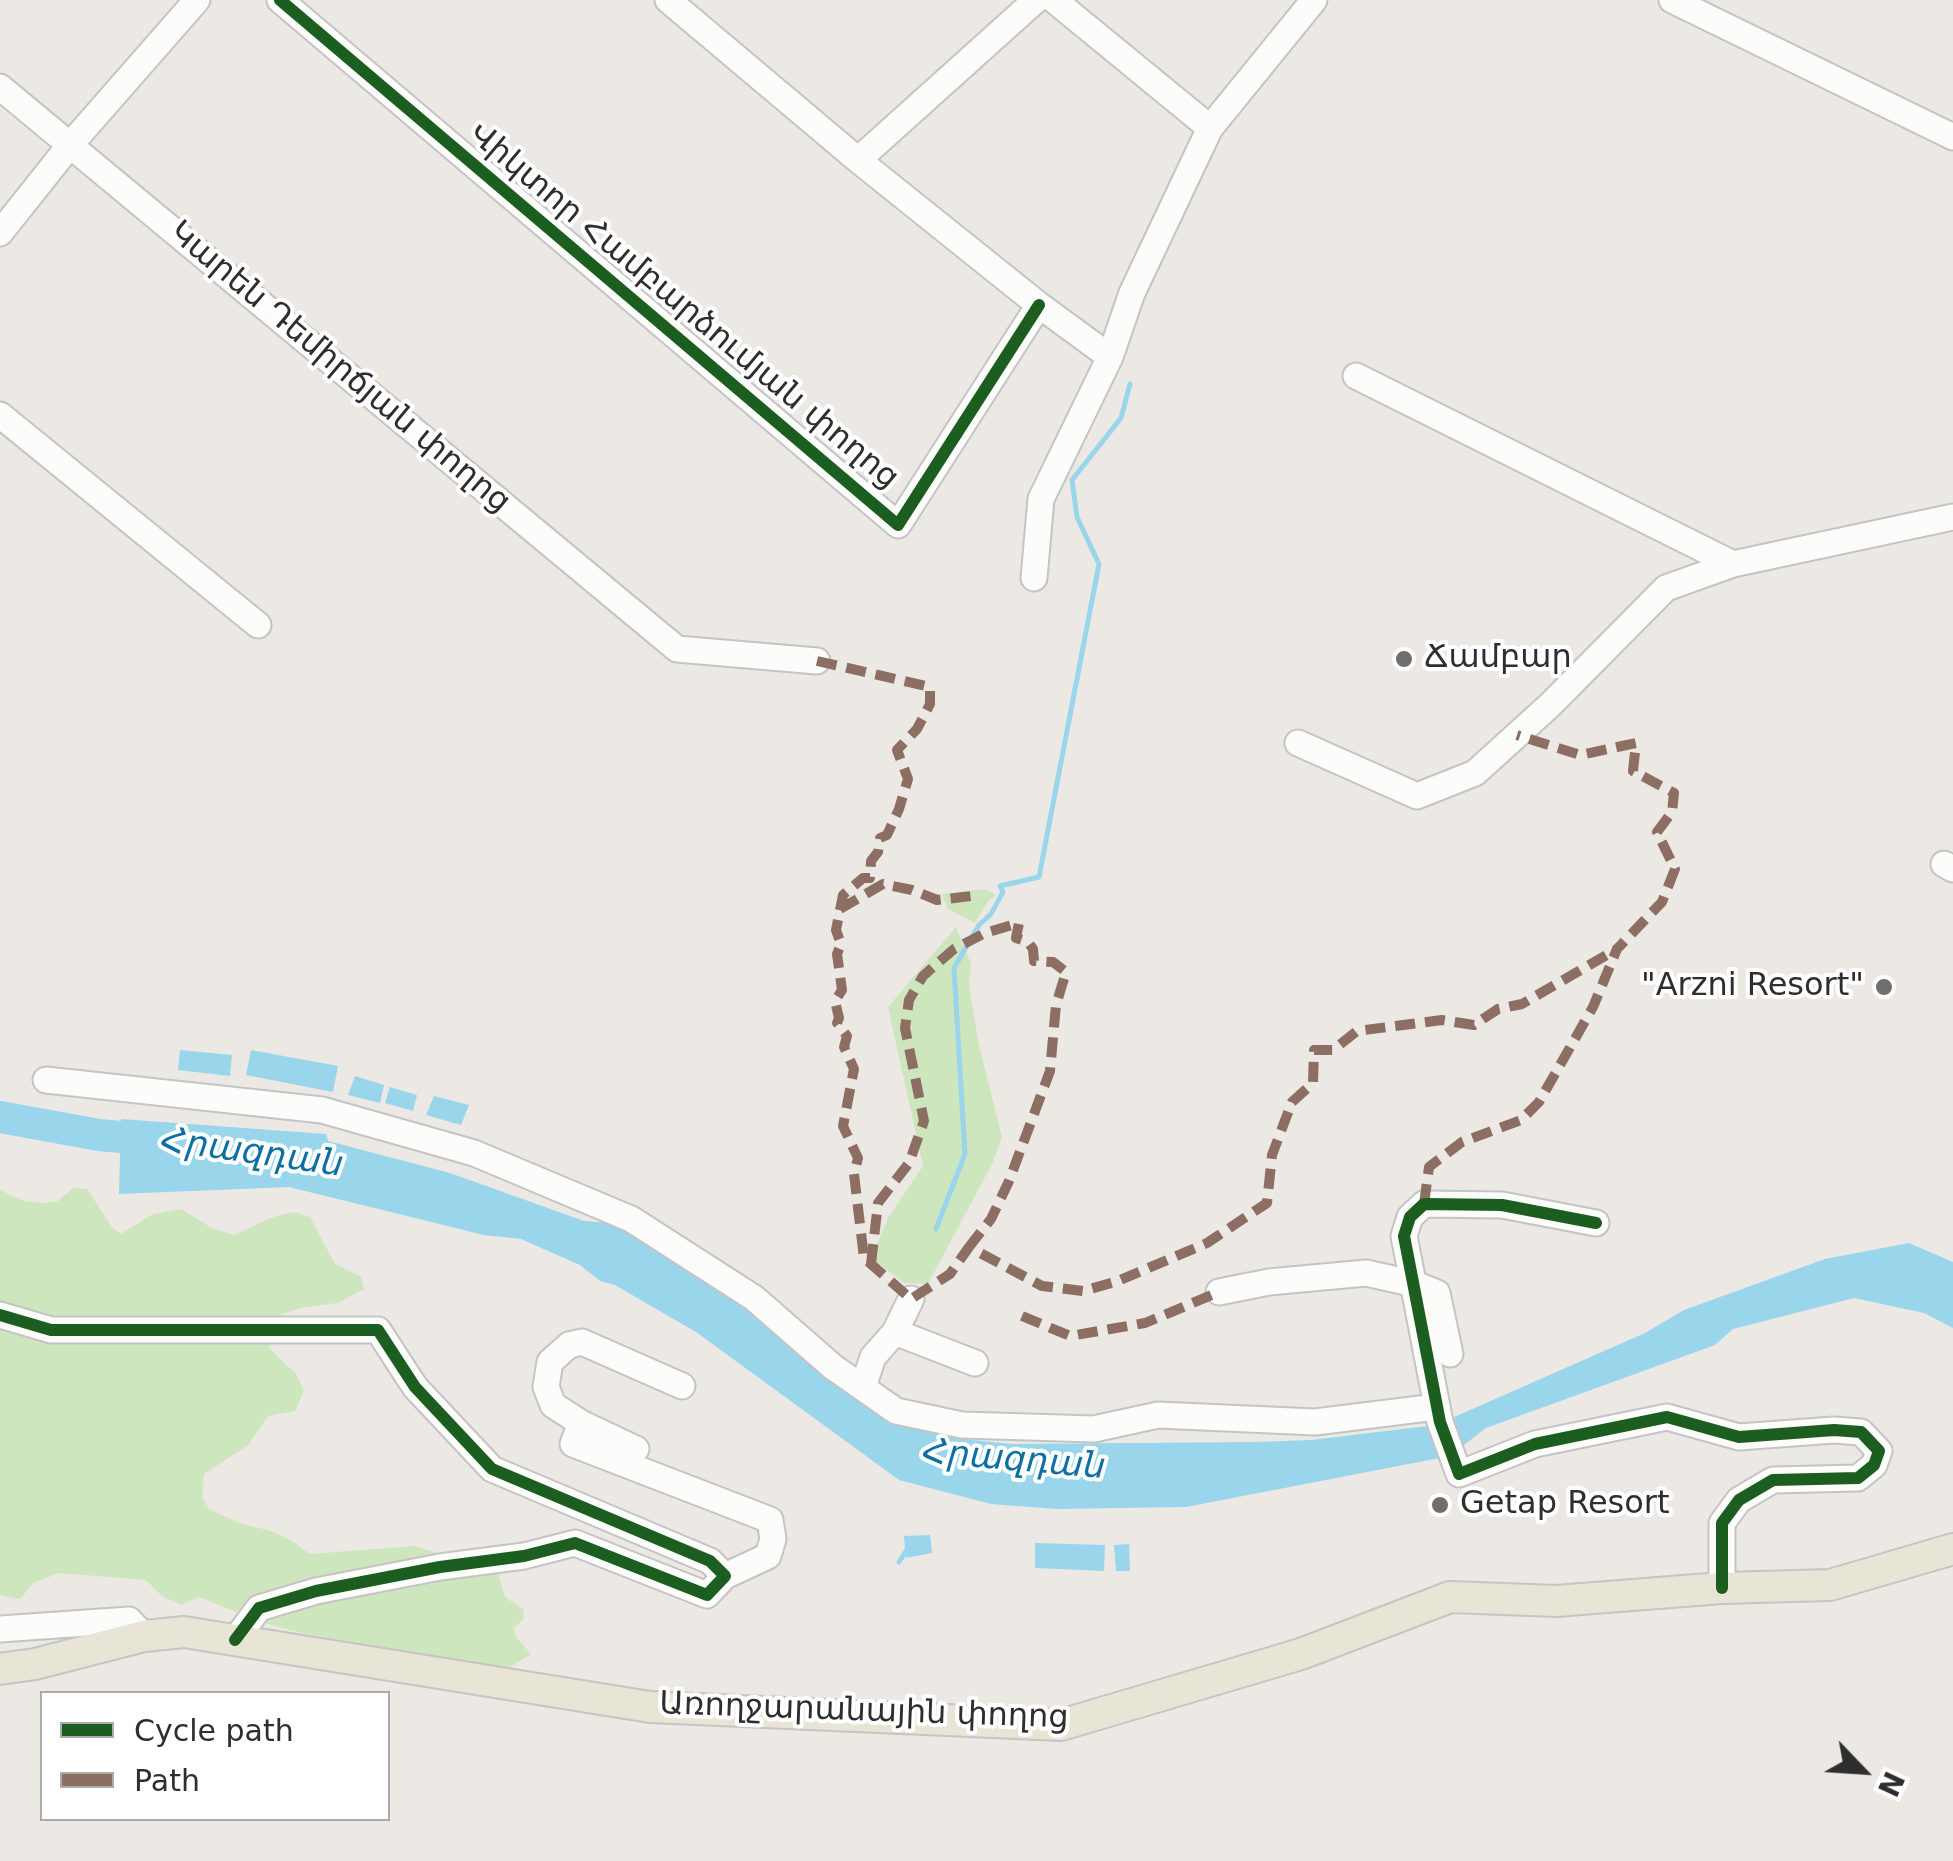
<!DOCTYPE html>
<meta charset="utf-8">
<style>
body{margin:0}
#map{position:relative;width:1953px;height:1861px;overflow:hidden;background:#ece8e4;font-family:"DejaVu Sans",sans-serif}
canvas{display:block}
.legend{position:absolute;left:40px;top:1691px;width:350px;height:130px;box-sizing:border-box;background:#fff;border:2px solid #ababab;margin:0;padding:12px 18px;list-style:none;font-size:30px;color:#2e2e2e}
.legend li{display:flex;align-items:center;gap:20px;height:50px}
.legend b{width:50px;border:2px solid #ababab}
.north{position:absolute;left:1813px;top:1721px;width:100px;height:100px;-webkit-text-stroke:8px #fff;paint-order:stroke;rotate:115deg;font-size:28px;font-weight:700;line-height:40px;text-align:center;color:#2e2e2e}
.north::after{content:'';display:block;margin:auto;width:35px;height:45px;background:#2e2e2e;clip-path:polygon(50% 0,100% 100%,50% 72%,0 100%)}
</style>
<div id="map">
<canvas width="1953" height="1861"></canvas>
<ul class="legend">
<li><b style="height:12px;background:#1b5e20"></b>Cycle path</li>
<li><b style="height:12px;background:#8d6e63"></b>Path</li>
</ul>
<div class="north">N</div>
</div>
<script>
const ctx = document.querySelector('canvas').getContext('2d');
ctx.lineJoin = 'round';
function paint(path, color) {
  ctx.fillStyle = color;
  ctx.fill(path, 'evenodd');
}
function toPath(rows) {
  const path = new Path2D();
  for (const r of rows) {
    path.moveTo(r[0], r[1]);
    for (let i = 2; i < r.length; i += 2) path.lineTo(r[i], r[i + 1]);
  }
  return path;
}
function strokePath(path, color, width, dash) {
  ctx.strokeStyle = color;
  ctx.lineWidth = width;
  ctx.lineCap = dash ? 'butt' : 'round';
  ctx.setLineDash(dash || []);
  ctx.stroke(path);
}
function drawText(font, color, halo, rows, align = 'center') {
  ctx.font = font + ' "DejaVu Sans","Noto Sans Armenian",sans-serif';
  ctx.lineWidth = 8;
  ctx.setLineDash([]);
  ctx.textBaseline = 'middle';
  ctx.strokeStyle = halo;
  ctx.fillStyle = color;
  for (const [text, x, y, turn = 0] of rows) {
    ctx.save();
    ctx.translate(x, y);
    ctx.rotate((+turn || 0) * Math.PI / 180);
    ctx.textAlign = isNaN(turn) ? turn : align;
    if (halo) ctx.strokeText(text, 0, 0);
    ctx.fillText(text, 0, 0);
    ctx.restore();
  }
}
const green = toPath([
 [984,889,996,895,988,901,975,923,948,909,942,894],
 [956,927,971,964,969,985,979,1045,1002,1137,992,1164,928,1284,904,1283,872,1258,888,1218,923,1166,888,1007],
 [73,1188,87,1189,112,1227,121,1234,153,1214,181,1209,212,1228,234,1235,273,1217,294,1212,310,1217,335,1264,361,1277,364,1289,338,1303,305,1307,282,1314,269,1348,296,1374,304,1391,295,1411,268,1416,248,1445,204,1474,202,1496,209,1509,239,1523,271,1531,292,1541,310,1554,415,1546,497,1571,505,1597,524,1610,523,1620,513,1628,517,1638,531,1654,506,1669,306,1634,264,1623,199,1597,181,1605,162,1596,146,1580,59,1573,33,1583,20,1599,0,1595,0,1190,24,1201,42,1203,58,1201]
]);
const water = toPath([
 [180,1050,232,1055,230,1076,178,1070],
 [251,1050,338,1066,333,1092,246,1075],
 [355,1076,384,1085,380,1103,348,1095],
 [390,1087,417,1095,413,1111,385,1103],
 [434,1096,469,1105,461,1125,426,1115],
 [121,1119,326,1134,328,1141,450,1173,584,1221,612,1223,643,1233,944,1429,973,1440,1011,1444,1256,1442,1311,1440,1436,1425,1645,1333,1684,1310,1825,1259,1909,1243,1953,1262,1953,1328,1924,1313,1854,1298,1733,1329,1715,1345,1486,1428,1450,1456,1186,1507,1057,1509,991,1504,899,1480,696,1332,615,1285,600,1281,580,1265,521,1239,484,1235,289,1187,119,1194],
 [930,1535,932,1553,906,1558,904,1536],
 [1035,1543,1105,1545,1104,1571,1035,1568],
 [1129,1544,1130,1571,1116,1571,1114,1545]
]);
const stream = toPath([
 [936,1229,965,1154,954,968,979,925,991,914,1003,892,1000,886,1039,877,1099,564,1077,517,1072,480,1121,418,1130,384],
 [899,1562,908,1548]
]);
const river = toPath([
 [0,1117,99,1135,164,1141]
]);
const minor = toPath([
 [280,0,898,525,1039,305],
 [668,0,858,160,1039,305,1110,357],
 [1054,0,1210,128],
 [1672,0,1953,137],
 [0,87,677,649,817,661],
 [858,160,1036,0],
 [0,233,70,145,197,0],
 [1356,376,1733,564],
 [0,415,258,625],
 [1034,578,1041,499,1110,357,1132,293,1210,128,1314,0],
 [1298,743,1417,796,1475,773,1550,705,1666,588,1733,564,1953,517],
 [1944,864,1953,869],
 [46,1080,322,1110,474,1153,631,1219,754,1298,833,1367,896,1411,962,1425,1094,1429,1158,1415,1315,1422,1436,1407],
 [1596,1223,1502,1205,1424,1204,1410,1217,1404,1236,1440,1422,1459,1474,1535,1444,1667,1417,1739,1437,1834,1430,1861,1432,1879,1451,1874,1465,1858,1478,1773,1480,1739,1500,1722,1523,1722,1588],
 [1219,1292,1269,1282,1366,1273,1415,1284,1437,1293,1450,1354],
 [0,1315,51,1330,378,1330,415,1387,492,1469,710,1561,725,1576,707,1595,575,1543,524,1556,440,1567,316,1591,259,1608,235,1640],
 [895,1332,975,1363],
 [682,1386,582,1342,569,1345,550,1362,546,1387,553,1405,581,1423,573,1444,770,1520,773,1539,768,1556,725,1576],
 [863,1387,873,1357,895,1332,911,1299],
 [581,1423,636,1449],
 [0,1629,129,1620,144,1636]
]);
const major = toPath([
 [0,1669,35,1664,144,1636,184,1632,650,1707,1061,1725,1301,1654,1450,1597,1556,1601,1722,1588,1830,1585,1953,1549]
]);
const quiet = toPath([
 [817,661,930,687,930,704,917,729,897,750,908,779,899,809,887,835,880,838,878,852,871,861,870,878,863,878,843,895,836,930,841,944,837,954,842,990,835,1001,839,1018,837,1023,847,1036,844,1047,854,1069,843,1126,858,1158,854,1174,864,1258,911,1299,950,1274,969,1247,1042,1286,1083,1291,1118,1281,1207,1243,1267,1203,1272,1155,1292,1102,1313,1083,1314,1050,1333,1050,1357,1031,1442,1020,1474,1025,1498,1009,1522,1004,1617,949],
 [840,909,883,884,912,890,937,900,980,895],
 [1424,1204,1429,1167,1462,1142,1521,1120,1539,1102,1593,1007,1617,949,1662,902,1675,869,1657,832,1672,812,1674,793,1633,771,1636,743,1580,755,1517,735],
 [871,1264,878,1203,909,1163,924,1121,905,1028,909,1000,923,976,954,949,985,933,1019,923,1016,938,1028,942,1033,949,1034,961,1053,962,1066,972,1056,1005,1050,1071,1009,1181,991,1219,969,1247],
 [1022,1316,1070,1336,1145,1323,1219,1292]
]);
const cycleway = toPath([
 [280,0,898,525,1039,305],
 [1596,1223,1502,1205,1424,1204,1410,1217,1404,1236,1440,1422,1459,1474,1535,1444,1667,1417,1739,1437,1834,1430,1861,1432,1879,1451,1874,1465,1858,1478,1773,1480,1739,1500,1722,1523,1722,1588],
 [0,1315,51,1330,378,1330,415,1387,492,1469,710,1561,725,1576,707,1595,575,1543,524,1556,440,1567,316,1591,259,1608,235,1640]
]);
const markers = [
 [1404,659,10,"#706f6e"],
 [1884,987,10,"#706f6e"],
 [1440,1505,10,"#706f6e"]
];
const streetNames = [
 ["Վիկտոր Համբարձումյան փողոց",683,307,40],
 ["Կարեն Դեմիրճյան փողոց",339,368,40],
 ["Առողջարանային փողոց",864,1712,2]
];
const poiNames = [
 ["Ճամբար",1424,659],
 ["\"Arzni Resort\"",1864,987,"right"],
 ["Getap Resort",1460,1505]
];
const waterNames = [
 ["Հրազդան",252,1154,8],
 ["Հրազդան",1014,1461,5]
];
paint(green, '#cee6be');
paint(water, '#99d6ec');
strokePath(stream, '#99d6ec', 5);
strokePath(river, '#99d6ec', 32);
strokePath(minor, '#c5c4c5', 29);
strokePath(major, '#c6c5c4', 34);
strokePath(minor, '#fcfcfb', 25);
strokePath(major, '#e8e4d6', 30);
strokePath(quiet, '#8d6e63', 10, [20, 10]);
strokePath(cycleway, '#1b5e20', 12);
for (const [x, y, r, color] of markers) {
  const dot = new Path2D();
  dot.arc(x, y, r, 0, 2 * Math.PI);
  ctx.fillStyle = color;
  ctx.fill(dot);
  strokePath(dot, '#fff', 4);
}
drawText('32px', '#2e2e2e', '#fff', streetNames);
drawText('32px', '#2e2e2e', '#fff', poiNames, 'left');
drawText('italic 35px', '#0d6fa3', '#fff', waterNames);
</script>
